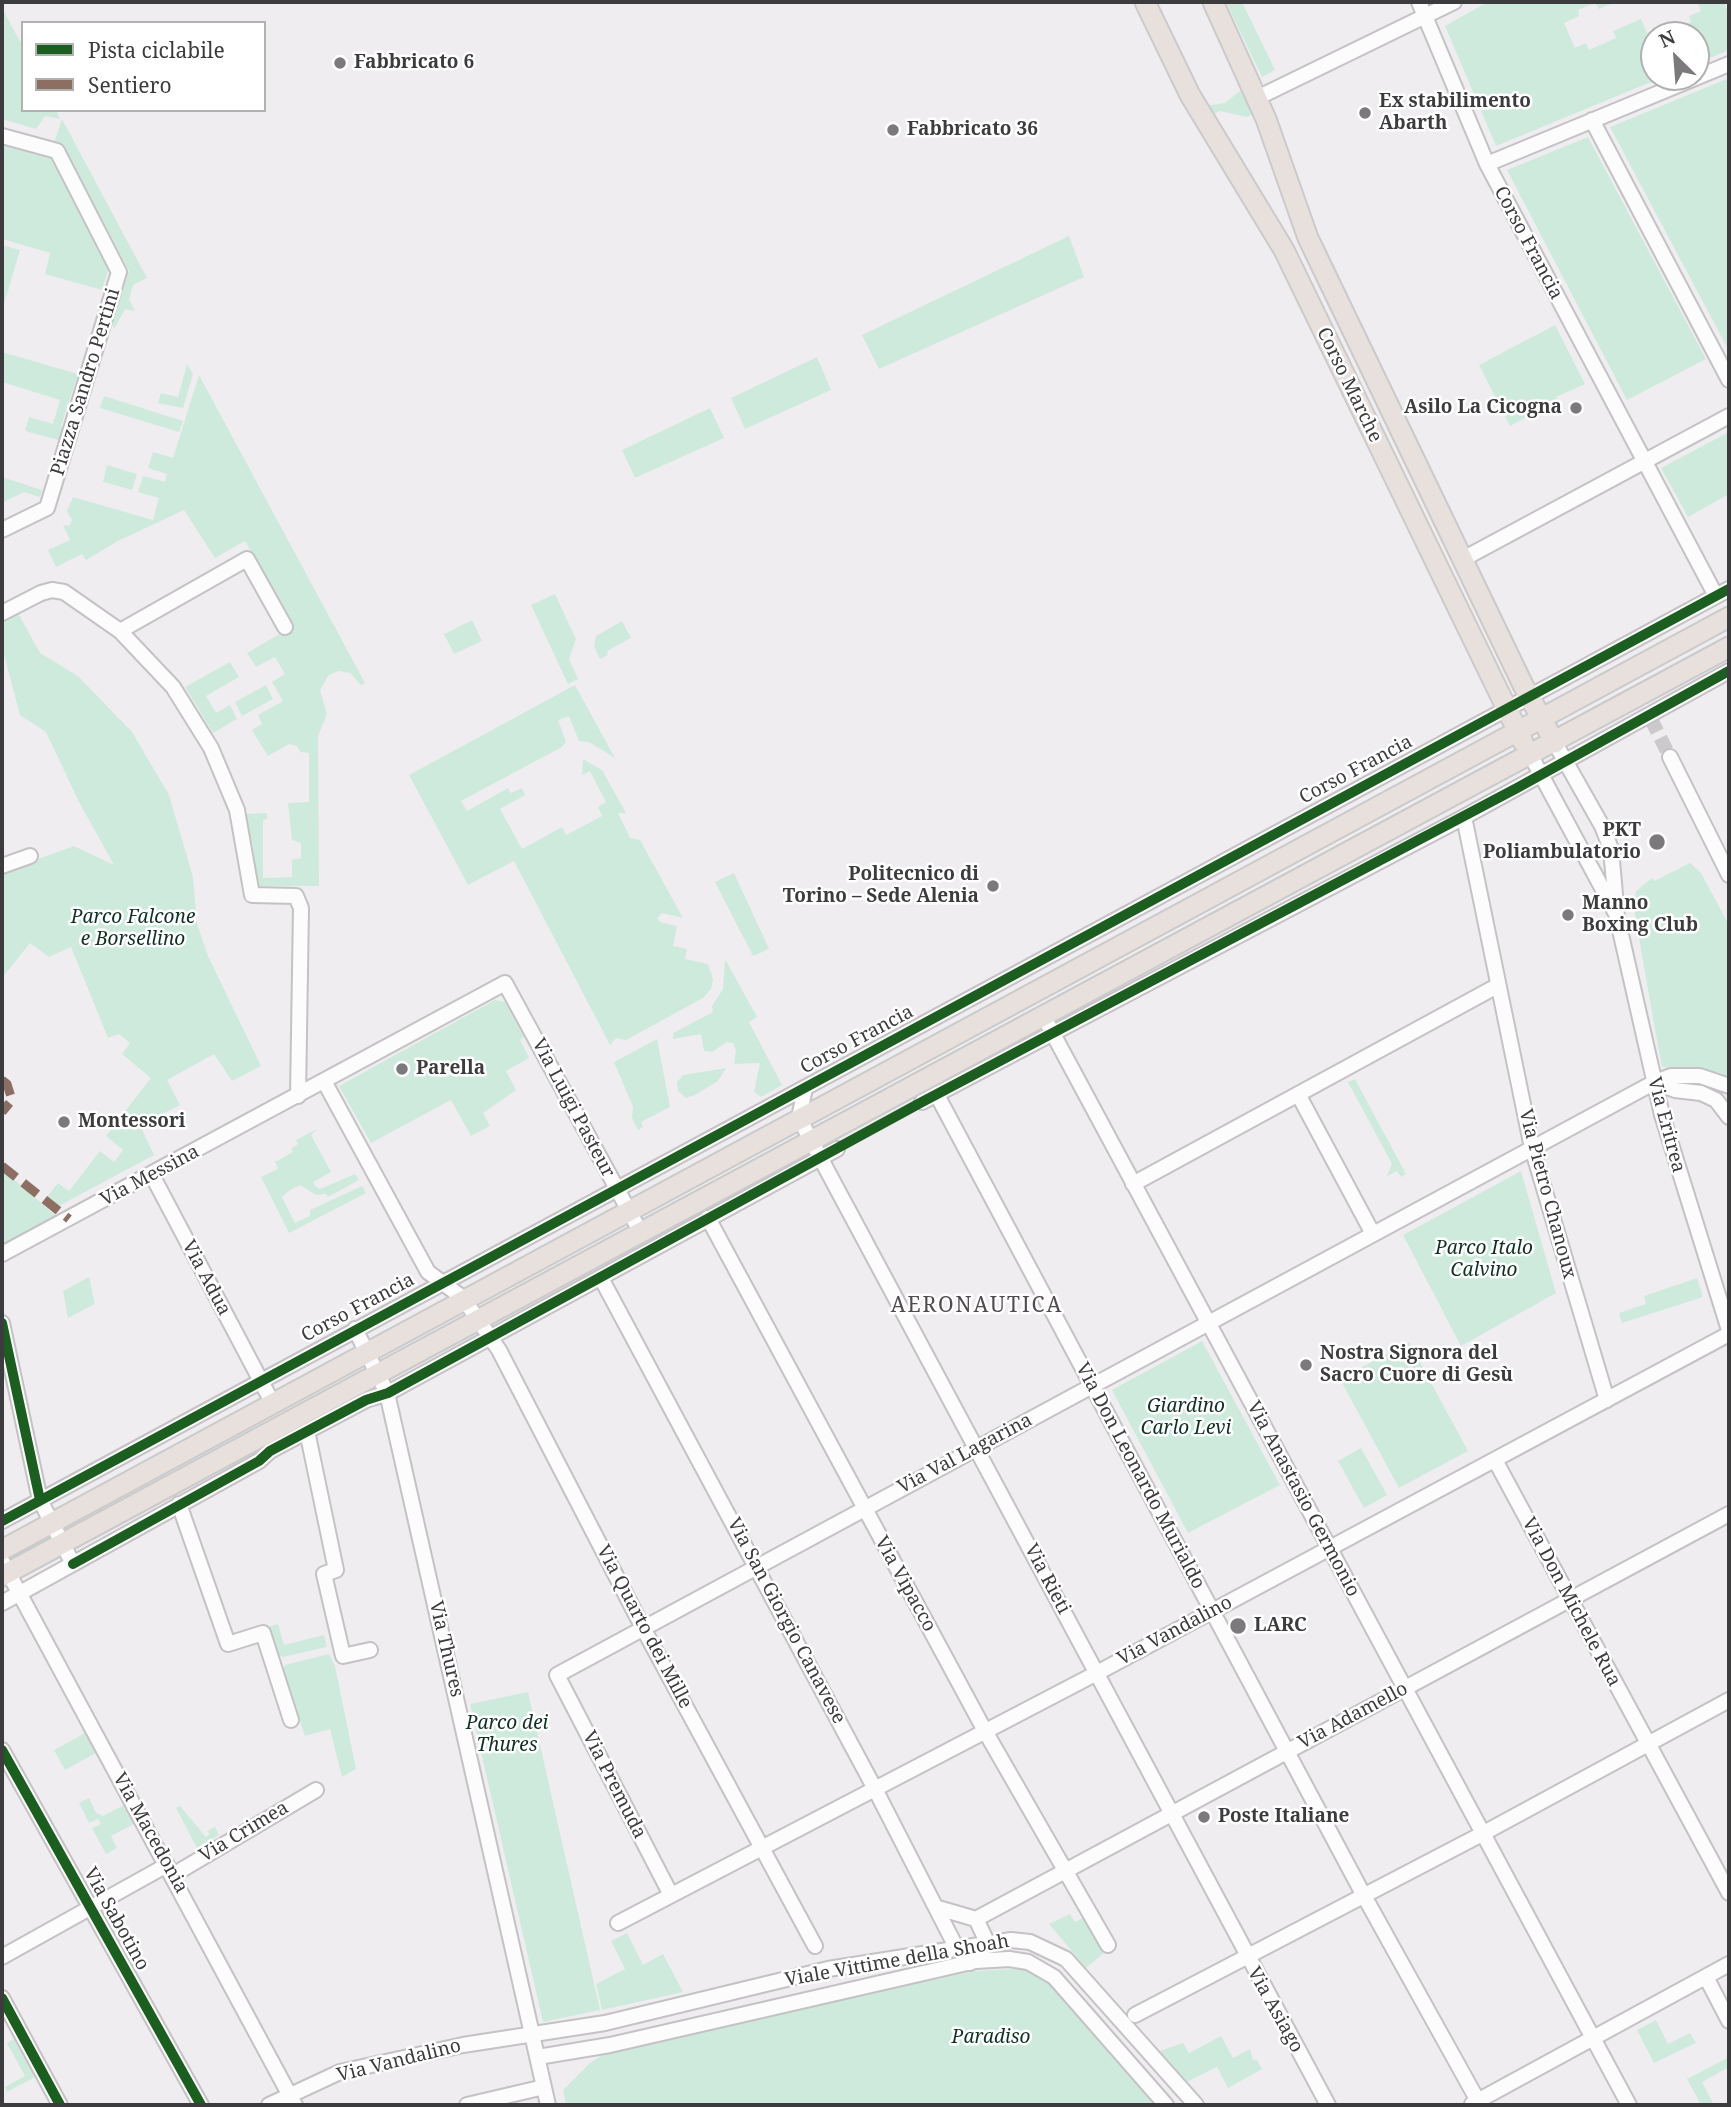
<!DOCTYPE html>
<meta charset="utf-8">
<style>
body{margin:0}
#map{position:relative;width:1731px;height:2107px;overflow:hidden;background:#f0edf0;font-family:"Noto Serif",serif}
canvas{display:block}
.frame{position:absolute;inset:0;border:4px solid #3c3b3d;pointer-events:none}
.legend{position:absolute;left:21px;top:21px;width:245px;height:91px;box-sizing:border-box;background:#fff;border:2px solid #b1b1b1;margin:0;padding:9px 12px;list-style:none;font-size:21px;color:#3c3b3d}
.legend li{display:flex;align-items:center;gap:14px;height:35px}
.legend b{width:35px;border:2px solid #b1b1b1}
.north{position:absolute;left:1640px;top:21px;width:70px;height:70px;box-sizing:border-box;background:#fff;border:2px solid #b1b1b1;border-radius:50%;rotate:335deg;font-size:19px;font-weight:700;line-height:28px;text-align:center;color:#3c3b3d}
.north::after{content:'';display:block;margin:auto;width:24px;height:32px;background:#7b797c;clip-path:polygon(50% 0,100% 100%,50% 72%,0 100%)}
</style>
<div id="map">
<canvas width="1731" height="2107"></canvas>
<div class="frame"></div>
<ul class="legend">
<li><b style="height:9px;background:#1b5e20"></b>Pista ciclabile</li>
<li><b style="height:9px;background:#8d6e63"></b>Sentiero</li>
</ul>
<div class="north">N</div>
</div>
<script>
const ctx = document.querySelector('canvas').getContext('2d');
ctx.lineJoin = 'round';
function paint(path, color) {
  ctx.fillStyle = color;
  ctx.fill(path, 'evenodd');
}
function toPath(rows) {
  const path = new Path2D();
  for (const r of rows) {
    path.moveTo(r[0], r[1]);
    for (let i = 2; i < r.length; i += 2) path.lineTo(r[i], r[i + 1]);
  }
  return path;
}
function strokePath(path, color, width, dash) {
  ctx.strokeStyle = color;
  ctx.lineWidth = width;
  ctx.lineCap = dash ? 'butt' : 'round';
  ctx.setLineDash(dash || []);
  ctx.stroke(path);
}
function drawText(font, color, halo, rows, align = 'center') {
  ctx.font = font + ' "Noto Serif",serif';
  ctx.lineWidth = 5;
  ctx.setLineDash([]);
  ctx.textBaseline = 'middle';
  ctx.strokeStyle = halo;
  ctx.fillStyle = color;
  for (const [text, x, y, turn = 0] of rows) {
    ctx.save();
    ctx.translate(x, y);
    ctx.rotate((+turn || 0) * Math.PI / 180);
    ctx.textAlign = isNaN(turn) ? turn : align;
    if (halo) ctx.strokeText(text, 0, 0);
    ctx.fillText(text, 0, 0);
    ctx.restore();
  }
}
const green = toPath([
 [1226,2,1242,2,1275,70,1262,77],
 [1488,2,1615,2,1599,9,1595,3,1578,10,1579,16,1564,23,1575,48,1586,43,1589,50,1616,38,1613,31,1641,19,1647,33,1659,28,1662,34,1691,22,1689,16,1701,11,1697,2,1724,2,1729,15,1729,50,1696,64,1696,35,1654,35,1654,77,1663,77,1496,146,1445,26],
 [3,10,23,47,23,110,56,110,60,119,45,116,36,129,2,119],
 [1729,78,1729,351,1610,127],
 [1242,89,1252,114,1247,117,1220,111,1211,115,1205,106,1225,103],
 [62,119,147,278,133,285,129,299,135,311,125,309,114,329,112,324,129,271,63,146,54,143],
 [1588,137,1706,359,1627,400,1507,170],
 [2,144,54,158,110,264,102,290,45,274,50,253,2,239],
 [1069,236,1084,277,879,369,862,335],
 [2,245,20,250,2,311],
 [1555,325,1585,384,1556,397,1564,413,1560,416,1552,403,1510,426,1479,365],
 [2,352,78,374,61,426,65,430,62,441,25,431,29,417,53,424,60,400,2,382],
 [817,357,831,390,745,429,731,398],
 [187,364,193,374,183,408,158,403,161,393,178,397],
 [199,375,365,683,361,685,350,673,338,671,328,676,320,690,327,714,318,736,319,886,257,886,253,846,245,814,267,813,267,819,263,820,263,878,292,877,292,860,301,858,301,843,292,840,288,803,309,802,309,753,300,752,297,746,289,744,268,756,252,730,262,724,258,715,283,701,272,682,285,674,275,657,256,667,247,653,293,626,245,541,215,558,184,510,118,541,86,560,82,554,56,567,48,550,70,540,63,525,69,526,72,520,67,511,73,497,153,520,159,498,138,492,143,476,165,482,167,474,148,468,153,452,173,458],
 [104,396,183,421,179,432,100,408],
 [710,408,724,438,635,478,622,450],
 [1729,432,1729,494,1688,517,1661,468],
 [107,465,137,474,132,490,103,482],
 [2,477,42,490,40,497,24,492,2,503],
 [555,594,576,639,569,659,578,679,568,684,531,605],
 [18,613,40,653,78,676,132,732,169,795,193,877,197,924,208,956,261,1066,232,1081,214,1054,167,1080,180,1105,140,1125,154,1155,57,1207,46,1198,58,1183,69,1191,100,1151,114,1162,123,1150,106,1136,151,1078,122,1054,130,1043,119,1034,108,1038,71,947,49,957,30,943,2,978,2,872,74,846,114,865,79,802,46,732,20,715,2,647,2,621],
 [472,620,482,641,454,654,444,634],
 [622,621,631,638,607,651,608,655,600,659,594,646,596,636],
 [230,662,239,677,206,696,216,713,230,705,237,719,213,733,185,687],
 [266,685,273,699,242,716,235,702],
 [575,685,615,758,589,742,579,741,569,716,558,720,566,742,562,747,461,801,467,811,508,788,511,793,522,788,525,795,500,809,522,849,562,827,566,835,602,816,598,807,606,802,590,771,582,775,583,759,602,770,626,813,618,813,630,838,640,840,683,918,662,913,657,918,660,922,677,926,673,946,687,949,685,959,708,964,713,979,711,989,703,998,626,1040,616,1038,610,1045,514,861,468,885,409,775],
 [1690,863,1701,873,1729,925,1729,1079,1709,1071,1662,1067,1650,1001,1634,909,1636,891,1652,878,1654,881],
 [734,873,769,949,753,956,715,882],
 [725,959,757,1017,749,1022,782,1085,761,1097,754,1092,760,1063,734,1064,736,1050,733,1043,727,1042,712,1052,704,1051,701,1034,673,1039,673,1033,713,1012,712,1006,723,989],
 [495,1000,505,1002,524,1037,520,1040,529,1058,506,1071,516,1090,483,1113,490,1126,471,1136,451,1100,371,1143,339,1086],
 [657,1039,670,1107,641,1122,643,1127,638,1130,632,1118,633,1107,614,1062],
 [726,1068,718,1081,695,1095,686,1098,678,1091,677,1082,683,1075],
 [1355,1079,1406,1174,1401,1177,1397,1171,1387,1176,1392,1164,1348,1082],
 [317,1129,311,1135,331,1172,313,1182,315,1186,320,1189,355,1174,359,1180,328,1197,326,1194,316,1195,300,1185,290,1190,282,1197,295,1223,310,1216,310,1210,362,1186,366,1193,289,1233,261,1177,278,1169,275,1162,293,1152,291,1149,298,1144,296,1140],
 [2,1169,63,1222,2,1254],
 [1521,1171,1556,1293,1461,1346,1403,1235],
 [89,1277,95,1304,68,1318,63,1291],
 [1697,1278,1703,1297,1622,1323,1619,1313,1646,1304,1644,1296],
 [1202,1341,1280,1485,1188,1533,1112,1390],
 [1409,1342,1468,1451,1399,1488,1340,1379],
 [1361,1448,1387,1495,1364,1508,1338,1461],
 [278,1624,284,1645,324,1635,327,1647,283,1657,277,1655,268,1627],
 [329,1654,335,1666,356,1769,342,1777,330,1729,305,1736,282,1671,285,1665],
 [528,1692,600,2010,543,2022,470,1704],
 [85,1733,96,1753,65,1770,54,1750],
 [89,1798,96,1813,103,1816,124,1805,134,1824,111,1836,117,1848,106,1854,92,1828,101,1824,98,1819,89,1823,79,1803],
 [180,1806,206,1837,210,1834,207,1831,215,1827,219,1835,197,1848,176,1808],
 [1070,1914,1075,1922,1085,1917,1104,1953,1086,1968,1049,1924],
 [627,1933,643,1965,663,1954,683,1992,602,2010,596,1984,625,1969,611,1941],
 [1031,1968,1052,1982,1157,2105,566,2105,563,2090,590,2063,611,2049,975,1971],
 [1656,2020,1668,2044,1690,2033,1696,2043,1654,2063,1637,2030],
 [1221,2036,1233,2058,1250,2049,1253,2060,1257,2060,1262,2069,1228,2088,1217,2067,1187,2082,1160,2051,1183,2043,1189,2053],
 [16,2038,37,2076,7,2092,5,2087,25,2076,7,2043],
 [1729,2057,1729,2067,1702,2082,1714,2105,1701,2105,1687,2079]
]);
const minorTunnel = toPath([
 [1651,719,1670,757]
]);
const minor = toPath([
 [1419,2,1487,164,1716,596],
 [1257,98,1454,2],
 [1592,120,1729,380],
 [2,136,57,151,119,272,47,508,2,530],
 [1487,164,1729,64],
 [1463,559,1729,416],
 [2,613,41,593,52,590,64,592,120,631,173,687,211,748,237,810,252,895,296,896,301,908,298,1096],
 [120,631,247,559,285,627],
 [1555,743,1602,826,1611,849,1617,917,1662,1115,1729,1330],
 [1531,756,1615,912],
 [1670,757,1729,875],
 [1464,817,1532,1148,1607,1400],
 [2,866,30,856],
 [1044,1017,1629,2105],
 [324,1081,428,1272,463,1298,499,1350,643,1628,815,1946],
 [1655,1082,1675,1090,1701,1093,1716,1100,1729,1117],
 [805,1088,799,1118,1328,2105],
 [1298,1094,1373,1234],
 [937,1095,1363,1894,1478,2101],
 [922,1102,1464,817,1729,671],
 [152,1175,272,1402],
 [1133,1184,1497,986],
 [708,1218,985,1731,1108,1945],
 [2,1254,505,983,641,1233],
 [601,1278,875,1789,956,1947,970,1963,988,1944,976,1919],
 [2,1323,40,1500,73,1564],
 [355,1329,387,1393,548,2105],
 [307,1431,336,1570,324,1574,343,1656,370,1650],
 [1495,1460,1729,1893],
 [179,1504,228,1644,263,1633,291,1720],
 [2,1521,1729,589],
 [2,1561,295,2105],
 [2,1603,259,1461,270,1451,366,1400,388,1393,837,1149],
 [2,1750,201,2105],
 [173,1875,316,1790],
 [671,1895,557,1675,1655,1082,1671,1076,1700,1076,1729,1086],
 [938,1908,976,1919,1729,1514],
 [618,1923,1097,1673,1729,1334],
 [2,1957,167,1865],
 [1706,1977,1729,2021],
 [2,1998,60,2105],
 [1135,2015,1482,1834,1729,1700],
 [538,2057,610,2045,976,1961,1009,1959,1028,1962,1054,1977,1166,2105],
 [1472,2104,1729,1964],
 [269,2105,340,2072,463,2045,605,2023,828,1969,1011,1940,1030,1942,1066,1959,1196,2105],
 [467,2105,544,2087]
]);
const major = toPath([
 [1145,2,1190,95,1284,250,1523,742],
 [1213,2,1266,119,1308,238,1523,685,1555,743],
 [2,1550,1729,617],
 [2,1576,1729,647]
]);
const quiet = toPath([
 [2,1080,7,1084,12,1100,2,1112],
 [2,1166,69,1219]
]);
const cycleway = toPath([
 [2,1323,40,1500],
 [2,1521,1729,589],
 [73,1564,259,1461,270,1451,366,1400,388,1393,922,1102,1517,788,1729,671],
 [2,1750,201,2105],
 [2,1998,60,2105]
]);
const markers = [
 [340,63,7,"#7b797c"],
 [1365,113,7,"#7b797c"],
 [893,130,7,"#7b797c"],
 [1576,408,7,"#7b797c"],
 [1657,842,9,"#7b797c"],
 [993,886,7,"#7b797c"],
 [1568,915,7,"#7b797c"],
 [402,1069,7,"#7b797c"],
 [64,1122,7,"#7b797c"],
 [1306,1365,7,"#7b797c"],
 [1238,1626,9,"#7b797c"],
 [1204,1817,7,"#7b797c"]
];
const poiNames = [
 ["Fabbricato 6",354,63],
 ["Ex stabilimento",1379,102],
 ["Abarth",1379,124],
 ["Fabbricato 36",907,130],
 ["Asilo La Cicogna",1562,408,"right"],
 ["PKT",1641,831,"right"],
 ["Poliambulatorio",1641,853,"right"],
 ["Politecnico di",979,875,"right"],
 ["Torino – Sede Alenia",979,897,"right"],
 ["Manno",1582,904],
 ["Boxing Club",1582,926],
 ["Parella",416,1069],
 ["Montessori",78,1122],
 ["Nostra Signora del",1320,1354],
 ["Sacro Cuore di Gesù",1320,1376],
 ["LARC",1254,1626],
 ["Poste Italiane",1218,1817]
];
const streetNames = [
 ["Corso Francia",1528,243,62],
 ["Piazza Sandro Pertini",86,382,-73],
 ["Corso Marche",1349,385,64],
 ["Corso Francia",1356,770,-28],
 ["Corso Francia",857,1040,-28],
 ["Via Luigi Pasteur",573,1108,62],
 ["Via Eritrea",1666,1125,75],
 ["Via Messina",150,1176,-28],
 ["Via Pietro Chanoux",1547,1194,75],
 ["Via Adua",206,1278,62],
 ["Corso Francia",358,1308,-28],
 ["Via Val Lagarina",965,1454,-28],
 ["Via Don Leonardo Murialdo",1140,1476,62],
 ["Via Anastasio Germonio",1303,1499,62],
 ["Via Rieti",1047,1579,62],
 ["Via Vipacco",905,1584,61],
 ["Via Don Michele Rua",1571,1602,62],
 ["Via San Giorgio Canavese",786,1621,62],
 ["Via Quarto dei Mille",644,1627,62],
 ["Via Vandalino",1175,1631,-28],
 ["Via Thures",446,1649,77],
 ["Via Adamello",1353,1716,-28],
 ["Via Premuda",614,1785,63],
 ["Via Crimea",244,1832,-31],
 ["Via Macedonia",150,1833,61],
 ["Via Sabotino",116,1919,61],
 ["Viale Vittime della Shoah",897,1961,-10],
 ["Via Asiago",1275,2010,61],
 ["Via Vandalino",399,2061,-14]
];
const parkNames = [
 ["Parco Falcone",133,918],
 ["e Borsellino",133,940],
 ["Parco Italo",1484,1249],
 ["Calvino",1484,1271],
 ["Giardino",1186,1407],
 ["Carlo Levi",1186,1429],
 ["Parco dei",507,1724],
 ["Thures",507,1746],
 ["Paradiso",991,2038]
];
const neighbourhoodNames = [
 ["AERONAUTICA",977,1306]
];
paint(green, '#ceeadd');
strokePath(minorTunnel, '#ccc9cc', 14, [14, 7]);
strokePath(minor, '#c4c2c4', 18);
strokePath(major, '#cbcacb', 23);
strokePath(minor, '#fdfcfd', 14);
strokePath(major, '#e8e0dc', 19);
strokePath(quiet, '#8d6e63', 9, [18, 9]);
strokePath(cycleway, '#1b5e20', 10);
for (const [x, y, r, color] of markers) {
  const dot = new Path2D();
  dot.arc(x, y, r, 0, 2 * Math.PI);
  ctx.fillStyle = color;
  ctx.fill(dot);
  strokePath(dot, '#fff', 2.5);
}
drawText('bold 19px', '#3c3b3d', '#fff', poiNames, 'left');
drawText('19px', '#3c3b3d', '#fff', streetNames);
drawText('italic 19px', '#0f3022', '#fff', parkNames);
ctx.letterSpacing = '2px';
drawText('21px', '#4f4b4f', '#fff', neighbourhoodNames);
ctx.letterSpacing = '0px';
</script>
